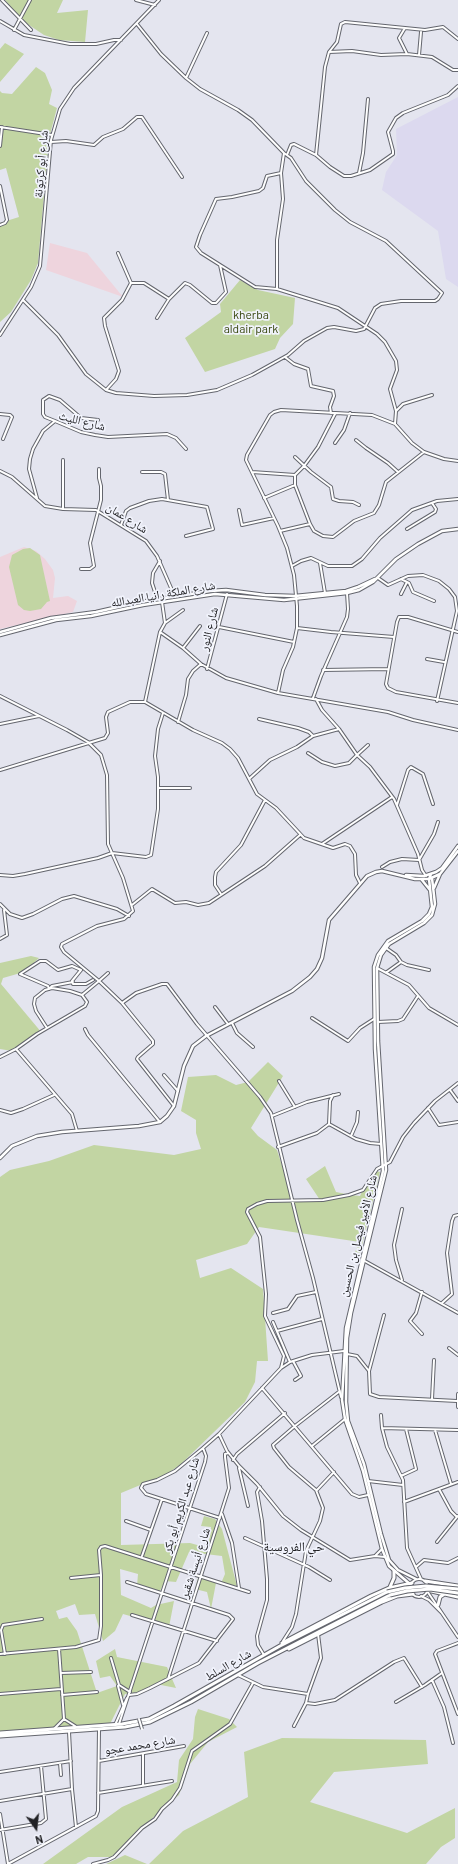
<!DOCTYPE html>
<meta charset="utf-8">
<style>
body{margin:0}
#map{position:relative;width:458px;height:1864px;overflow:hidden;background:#e4e5ef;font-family:Barlow,sans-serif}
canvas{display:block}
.north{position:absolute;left:16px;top:1808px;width:40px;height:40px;-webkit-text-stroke:3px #f1f3fc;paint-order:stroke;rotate:165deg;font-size:11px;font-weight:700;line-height:16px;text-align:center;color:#212124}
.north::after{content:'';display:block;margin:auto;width:14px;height:18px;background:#212124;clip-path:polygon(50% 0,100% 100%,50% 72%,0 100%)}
</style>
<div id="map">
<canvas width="458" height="1864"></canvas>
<div class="north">N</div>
</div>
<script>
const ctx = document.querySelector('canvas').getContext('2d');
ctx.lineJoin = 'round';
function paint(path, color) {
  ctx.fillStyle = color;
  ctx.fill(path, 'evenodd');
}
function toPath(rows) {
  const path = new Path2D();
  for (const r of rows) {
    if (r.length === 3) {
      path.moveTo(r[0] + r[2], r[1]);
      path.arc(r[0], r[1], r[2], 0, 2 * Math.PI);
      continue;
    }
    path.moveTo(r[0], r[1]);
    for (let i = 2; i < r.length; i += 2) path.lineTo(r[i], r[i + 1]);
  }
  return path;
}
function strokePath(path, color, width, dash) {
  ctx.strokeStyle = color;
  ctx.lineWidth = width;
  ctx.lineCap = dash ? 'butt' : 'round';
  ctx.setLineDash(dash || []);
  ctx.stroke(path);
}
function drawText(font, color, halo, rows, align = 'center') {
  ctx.font = font + ' Barlow,"Noto Naskh Arabic",sans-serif';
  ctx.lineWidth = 3.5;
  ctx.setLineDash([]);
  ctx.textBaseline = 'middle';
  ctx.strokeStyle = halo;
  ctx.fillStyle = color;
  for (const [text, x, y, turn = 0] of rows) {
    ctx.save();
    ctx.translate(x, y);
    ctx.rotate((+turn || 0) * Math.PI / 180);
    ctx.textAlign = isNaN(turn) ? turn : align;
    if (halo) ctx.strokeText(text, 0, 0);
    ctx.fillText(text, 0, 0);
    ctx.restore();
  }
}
const industrial = toPath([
 [458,97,458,287,446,279,438,231,382,190,386,172,397,155,396,129]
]);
const education = toPath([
 [50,243,87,253,123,297,46,270],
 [24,547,36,551,45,559,53,570,55,578,53,598,68,596,77,601,73,612,0,629,0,557]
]);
const green = toPath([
 [5,0,63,0,57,13,88,10,85,42,59,40,44,35,23,21],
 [5,43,24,54,0,82,0,49],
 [36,67,45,73,52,90,49,104,57,108,49,138,38,263,31,280,11,312,0,322,0,223,19,217,6,168,0,170,0,91,2,93,12,94],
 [240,280,258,290,295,298,293,324,280,338,275,349,205,372,185,338,221,312,220,304],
 [30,548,40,555,50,601,47,602,41,609,30,611,24,610,18,605,9,567,12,555,23,549],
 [31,956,39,958,24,972,3,978,1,984,42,1033,12,1051,0,1049,0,963],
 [268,1062,283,1076,251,1128,258,1136,277,1150,293,1200,320,1200,306,1179,325,1166,336,1192,351,1195,360,1196,366,1183,376,1171,380,1172,360,1253,355,1252,360,1242,259,1227,247,1244,196,1260,200,1278,231,1268,263,1289,268,1361,257,1361,255,1382,245,1402,181,1464,167,1474,121,1493,121,1545,190,1543,208,1548,211,1527,201,1526,204,1516,215,1519,222,1529,237,1586,216,1583,211,1609,207,1592,195,1589,198,1578,222,1581,225,1574,222,1556,189,1552,176,1582,165,1581,159,1593,137,1586,138,1574,120,1569,121,1595,151,1608,156,1605,174,1601,169,1627,123,1614,115,1631,103,1641,95,1614,79,1615,75,1604,56,1611,59,1619,67,1617,77,1631,97,1693,117,1686,110,1676,100,1678,96,1661,115,1649,117,1657,167,1667,176,1688,156,1684,139,1692,125,1694,108,1728,0,1738,0,1177,10,1170,49,1161,94,1145,174,1155,201,1149,196,1133,196,1120,181,1111,188,1077,216,1075,236,1085,248,1082],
 [198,1709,229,1719,237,1727,208,1742,190,1764,179,1795,140,1829,113,1857,88,1857,76,1864,43,1864,122,1807,177,1782,179,1760,193,1739,195,1717],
 [282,1738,426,1740,428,1764,334,1772,310,1802,407,1833,455,1808,455,1838,441,1847,426,1864,149,1864,183,1831,248,1797,244,1752],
 [125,1855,147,1864,106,1864]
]);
const street = toPath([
 [2,0,31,30],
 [136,0,155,5],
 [0,21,24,35,70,44,96,44,114,40,121,40],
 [405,28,399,38,407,54],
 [14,30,30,0],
 [329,52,337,42,341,24,345,22,425,30,443,27,458,39],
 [419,55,421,32],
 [186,78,207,33],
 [0,127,52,135],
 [51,142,66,141,94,145,103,137,123,129,137,117,142,117,182,177],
 [0,146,2,127],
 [287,155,291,145,294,144,316,155,325,67,329,52,352,51,381,55,407,54,432,57,453,70,458,70],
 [316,155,330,167,344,176,351,176,370,170,393,154,393,151,388,132,396,118,403,113,448,95,458,86],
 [281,173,267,176,263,188,259,191,232,197,216,199,200,235,196,247,201,253,255,287,277,289,338,308,377,334,385,342,396,361,397,370,390,389,396,411],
 [359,173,363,153,368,99],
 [0,186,7,220,5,223,0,225],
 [118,253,131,283],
 [131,283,144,283,169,299],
 [277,289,277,240,283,199,281,173,284,153],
 [23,300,58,335,86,374,106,390,116,393,154,396,187,395,217,390,252,375,288,355,304,341,327,328,334,327,356,331,364,329,375,308,381,304,401,301,435,301,438,299,442,293,386,241,350,222,335,210,306,181,291,158,284,153,252,120,238,110,200,89,186,78,161,54,137,24],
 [157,318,169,299,185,283,190,285,212,303,216,303,226,292,220,265],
 [0,335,31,287,40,266,51,140,60,109,74,88,159,0],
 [285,357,294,364,308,369,311,386,333,391,334,396,330,407,331,413],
 [106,390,116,379,119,371,105,326,104,318,122,300,131,283],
 [0,414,10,415,12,417,3,439],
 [55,421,45,417,43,414,43,400,49,396,60,400,81,418,98,420],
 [395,424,396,411,403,404,432,395],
 [356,440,366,448,388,463,398,472],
 [335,443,344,430,350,413],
 [295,457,311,472,331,487,333,499,339,501,353,502,359,505],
 [0,471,12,477,45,506,63,509,96,510,146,541,157,556,175,597],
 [142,472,161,472,165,474,168,500],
 [252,472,295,475],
 [295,485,310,524,314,531,323,536,333,537,354,521,374,513,379,505,386,482,424,452],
 [37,498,29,469,30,459,33,449,43,431,55,421,81,432,95,435,108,437,167,434,176,438,186,449],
 [264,498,295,485,295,475,304,466,318,447,335,414],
 [63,509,63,460],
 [239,510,242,525,274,518],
 [121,525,126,511,130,508,149,501,162,499,207,507,213,529,186,536],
 [407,529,435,512,436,509,432,503],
 [280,531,310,524],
 [320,563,325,593],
 [292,566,301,561,311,558,328,566,352,566,362,559,380,538,412,510,437,501,458,499],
 [81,569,90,569,94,566,90,543,101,500,101,486,99,478,99,469],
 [378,578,388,585,408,576,423,575,439,581,449,589,455,597,457,611,437,701],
 [401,579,409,583,413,592,434,601],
 [401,594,407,582],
 [157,598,152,583,153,573,160,561],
 [165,623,183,610],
 [219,627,294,642],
 [297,628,331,632,394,637],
 [160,632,183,648,201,664,226,678,278,693,388,712,413,720,458,730],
 [458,632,408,617,399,617,397,622,386,684,388,688,396,692,458,703],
 [183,648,200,626],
 [427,659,444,662],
 [207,669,227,594],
 [323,670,388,669],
 [278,693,283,670,293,647,297,628,297,606,294,575,287,548,278,526,246,460,247,455,270,415,274,412,281,410,372,415,395,424,412,443,424,452,444,459,458,461],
 [0,696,67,730,88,742,101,755,107,775,108,844,123,878,133,911,124,919,97,926,62,944,61,947,64,952,99,981,82,995,87,1002,85,1006,37,1034,16,1049,72,1114,77,1131],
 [313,698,321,676,347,617,348,609,347,593],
 [145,702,160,632,165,623,162,602],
 [259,719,298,728,309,732,313,736,339,729],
 [178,722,186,695,188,679,193,671,201,664],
 [0,724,39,716],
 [368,745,357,755,370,767,394,799,418,854,422,870,426,876],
 [308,753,322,762,335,766,349,763,357,755,339,729,322,710,316,699],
 [0,770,105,738,108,733,106,717,108,712,130,702,145,702,193,730,222,743,230,749,238,758,257,794,276,808,304,838,333,848,345,844,350,846,355,854,356,875,360,883],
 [249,779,270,760,297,747,313,736],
 [158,788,190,788],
 [397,805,408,770,411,767,423,774,433,804],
 [322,844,392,797],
 [382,867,390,862,402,859,419,860,434,834,438,822],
 [0,875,13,876,25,874,98,858,112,853,146,857,151,855,158,809,158,777,155,756,158,729,163,713],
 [221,894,215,885,215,877,216,872,241,845,265,800],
 [0,904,10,914,22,918,33,914,62,899,74,896,117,909,129,916],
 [132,905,152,889,175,903,186,902,198,905,209,903,265,866,300,835],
 [0,939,7,935,4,910],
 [386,948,396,955,401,962,387,972],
 [401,962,407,965,429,970],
 [377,968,409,985,429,1008,458,1025],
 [108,973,99,981,122,1003,153,1041,153,1044,138,1057,137,1059,174,1106],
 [73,982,52,986,49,989,48,986,20,974,40,961,46,961,58,970,72,966,81,970,72,981,73,984,86,984,93,980],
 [122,1003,136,993,162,984,167,984,197,1024,260,1097,271,1113,297,1220,313,1278,341,1397],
 [215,1007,228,1024],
 [312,1018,348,1041,360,1028,374,1019],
 [378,1022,398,1021,403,1019,418,996],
 [232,1023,237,1033,253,1047],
 [47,1028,36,1011,34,1004,35,998,45,990,52,988,70,991,82,995],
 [85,1029,88,1035,160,1122],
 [0,1057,16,1049],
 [164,1075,178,1091],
 [279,1081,295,1107],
 [450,1090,458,1101],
 [333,1095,330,1101,329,1124,356,1139,370,1143,381,1144],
 [428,1108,439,1125,458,1122],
 [0,1110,11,1113,23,1109,54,1095],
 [272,1116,307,1102,339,1094],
 [351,1136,357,1122,358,1112],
 [278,1147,317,1133,329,1124],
 [402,1209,394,1245,396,1260,402,1280],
 [363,1260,458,1313],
 [422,1292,416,1313,410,1321,422,1334],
 [442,1303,452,1294,447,1253,452,1221,454,1216,458,1215],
 [273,1313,288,1309,297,1296,316,1292],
 [384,1315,369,1371,370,1394,379,1397,457,1401],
 [273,1322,290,1362,312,1355,344,1351],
 [277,1331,322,1319],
 [449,1348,458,1355],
 [347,1354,357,1356,369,1371],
 [293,1361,301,1376,295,1380],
 [281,1368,284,1356,265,1316,266,1294,260,1237,247,1212,248,1209,257,1204,267,1201,323,1200,349,1195,363,1190,377,1169,390,1162,403,1137,414,1123,435,1101,458,1083],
 [262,1388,352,1494,359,1497,368,1495],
 [458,1394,458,1407],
 [432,1399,434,1360],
 [381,1415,382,1428,387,1447,403,1480,407,1548,421,1579],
 [382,1428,458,1430],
 [435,1430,451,1484],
 [219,1434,281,1368,290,1362],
 [312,1446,345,1419],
 [203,1448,175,1471,157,1480,143,1484,141,1488,146,1494,220,1518],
 [233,1460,237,1454,285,1413],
 [239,1468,248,1506],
 [401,1476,416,1469,406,1429],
 [368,1481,403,1485],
 [260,1487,257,1492,262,1521,267,1579,267,1600,257,1636,258,1645,264,1655],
 [439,1489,451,1511,457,1517,458,1516],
 [317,1490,334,1472],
 [404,1502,458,1482],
 [222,1514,232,1543,239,1588],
 [126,1521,151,1530],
 [245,1538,309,1567,330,1580],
 [437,1542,457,1517],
 [376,1555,382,1549],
 [142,1556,162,1499],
 [416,1567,424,1560,448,1563,458,1558],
 [101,1575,99,1550,101,1547,105,1546,249,1592],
 [419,1588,9],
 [127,1582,229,1615,233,1619,199,1663,150,1688,137,1694,129,1695],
 [427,1591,458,1637],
 [421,1596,429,1600,441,1612],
 [132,1615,217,1641],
 [283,1641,292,1627,296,1614,306,1551,320,1521,323,1508,316,1490,289,1467,274,1448,273,1445,295,1426,340,1391],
 [458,1643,437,1651,435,1654,458,1714],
 [0,1654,76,1647,99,1640,101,1626,101,1575,71,1578],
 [5,1654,1,1630,3,1625,42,1619],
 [111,1658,119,1685,130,1692],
 [61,1673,91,1672],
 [238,1675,263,1687,308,1694,306,1703,315,1704,335,1700,394,1662,404,1658,422,1687],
 [168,1679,229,1488,225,1457,225,1454,228,1453],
 [432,1680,444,1707,453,1743],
 [118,1686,123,1705],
 [0,1694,61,1689],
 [308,1694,321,1658,318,1634],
 [62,1695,97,1692],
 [396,1702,425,1685,442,1673],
 [64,1719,75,1726],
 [119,1724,205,1462,206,1456,203,1448,219,1434,227,1451,239,1466,257,1484,283,1516,301,1530,350,1560,375,1556,385,1557],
 [115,1725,127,1698],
 [294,1726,306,1703],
 [54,1729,64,1719,59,1649],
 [69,1732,72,1789,76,1827],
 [99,1761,184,1746],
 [60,1763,61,1775],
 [0,1772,71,1761],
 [143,1785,143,1754],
 [98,1793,172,1781],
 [0,1801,72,1789],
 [0,1814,8,1864],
 [0,1830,41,1823,46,1819,41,1766],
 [8,1864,96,1816,98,1811,99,1729],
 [93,1864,108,1860,114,1857,142,1828,155,1819,162,1809,172,1800,180,1788,192,1751,230,1724,253,1683]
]);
const secondary = toPath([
 [0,632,51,618,96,612,140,602,210,591,226,590,265,595,295,596,346,591,358,587,375,579],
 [0,635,56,620,91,616,143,605,215,594,284,600,347,593,359,590,373,582,396,559,418,544,442,531,458,529],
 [406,875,424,876,436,872,442,868,458,846],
 [422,880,430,890],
 [434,888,440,874],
 [0,1158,12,1146,37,1136,62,1132,139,1126,160,1122,167,1116,174,1106,184,1066,193,1046,206,1036,292,991,310,977,317,969,322,958,329,920,367,876,376,872,382,871,415,879,429,879,440,874,458,851],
 [416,1579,398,1570,389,1560,381,1534,364,1464,348,1421,346,1402,347,1338,351,1313,386,1170,378,1041,377,968,381,955,389,944,424,923,432,915,435,904,432,878],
 [411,1585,389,1566,382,1549,363,1471,345,1419,342,1400,346,1328,383,1171,375,1049,374,967,378,955,388,941,422,921,429,914,432,907,429,879,431,874]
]);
const primary = toPath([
 [425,1581,458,1586],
 [390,1587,394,1578,394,1571],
 [427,1590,458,1597],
 [438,1605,440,1597,446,1593],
 [282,1643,371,1596,389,1588,412,1583],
 [289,1649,382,1602,397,1596,413,1594],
 [0,1733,122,1724,149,1719,174,1706,280,1646,387,1592],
 [0,1736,125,1727,150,1722,191,1702,258,1663,390,1595]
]);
const streetBridge = toPath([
 [139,1719,142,1729]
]);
const primaryBridge = toPath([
 [387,1592,405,1588,426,1586,458,1589],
 [390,1595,407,1591,430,1589,458,1593]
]);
const streetNames = [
 ["شارع أبو كرتونة",41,164,-85],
 ["شارع الليث",82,421,14],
 ["شارع عمان",127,518,32],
 ["شارع الملكة رانيا العبدالله",163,594,-10],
 ["شارع النور",209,629,-76],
 ["شارع الأمير فيصل بن الحسين",358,1236,-76],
 ["شارع عبد الكريم أبو بكر",181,1505,-73],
 ["شارع أنيسة شقير",195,1563,-72],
 ["شارع السلط",228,1665,-30],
 ["شارع محمد عجو",140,1745,-9]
];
const parkNames = [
 ["kherba",251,315],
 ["aldair park",251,329]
];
const neighbourhoodNames = [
 ["حي الفروسية",294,1547]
];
paint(industrial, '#dcd9ef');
paint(education, '#eed4dd');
paint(green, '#c2d5a3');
strokePath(street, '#64666e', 4);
strokePath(secondary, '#64666e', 4.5);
strokePath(primary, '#64666e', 5);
strokePath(street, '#fff', 2);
strokePath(secondary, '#fff', 2.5);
strokePath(primary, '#fff', 3);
strokePath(streetBridge, '#64666e', 4, []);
strokePath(primaryBridge, '#64666e', 5, []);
strokePath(streetBridge, '#fff', 2);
strokePath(primaryBridge, '#fff', 3);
drawText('12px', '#212124', '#f1f3fc', streetNames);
drawText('12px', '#34440a', '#f1f3fc', parkNames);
drawText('13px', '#212124', '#f1f3fc', neighbourhoodNames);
</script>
